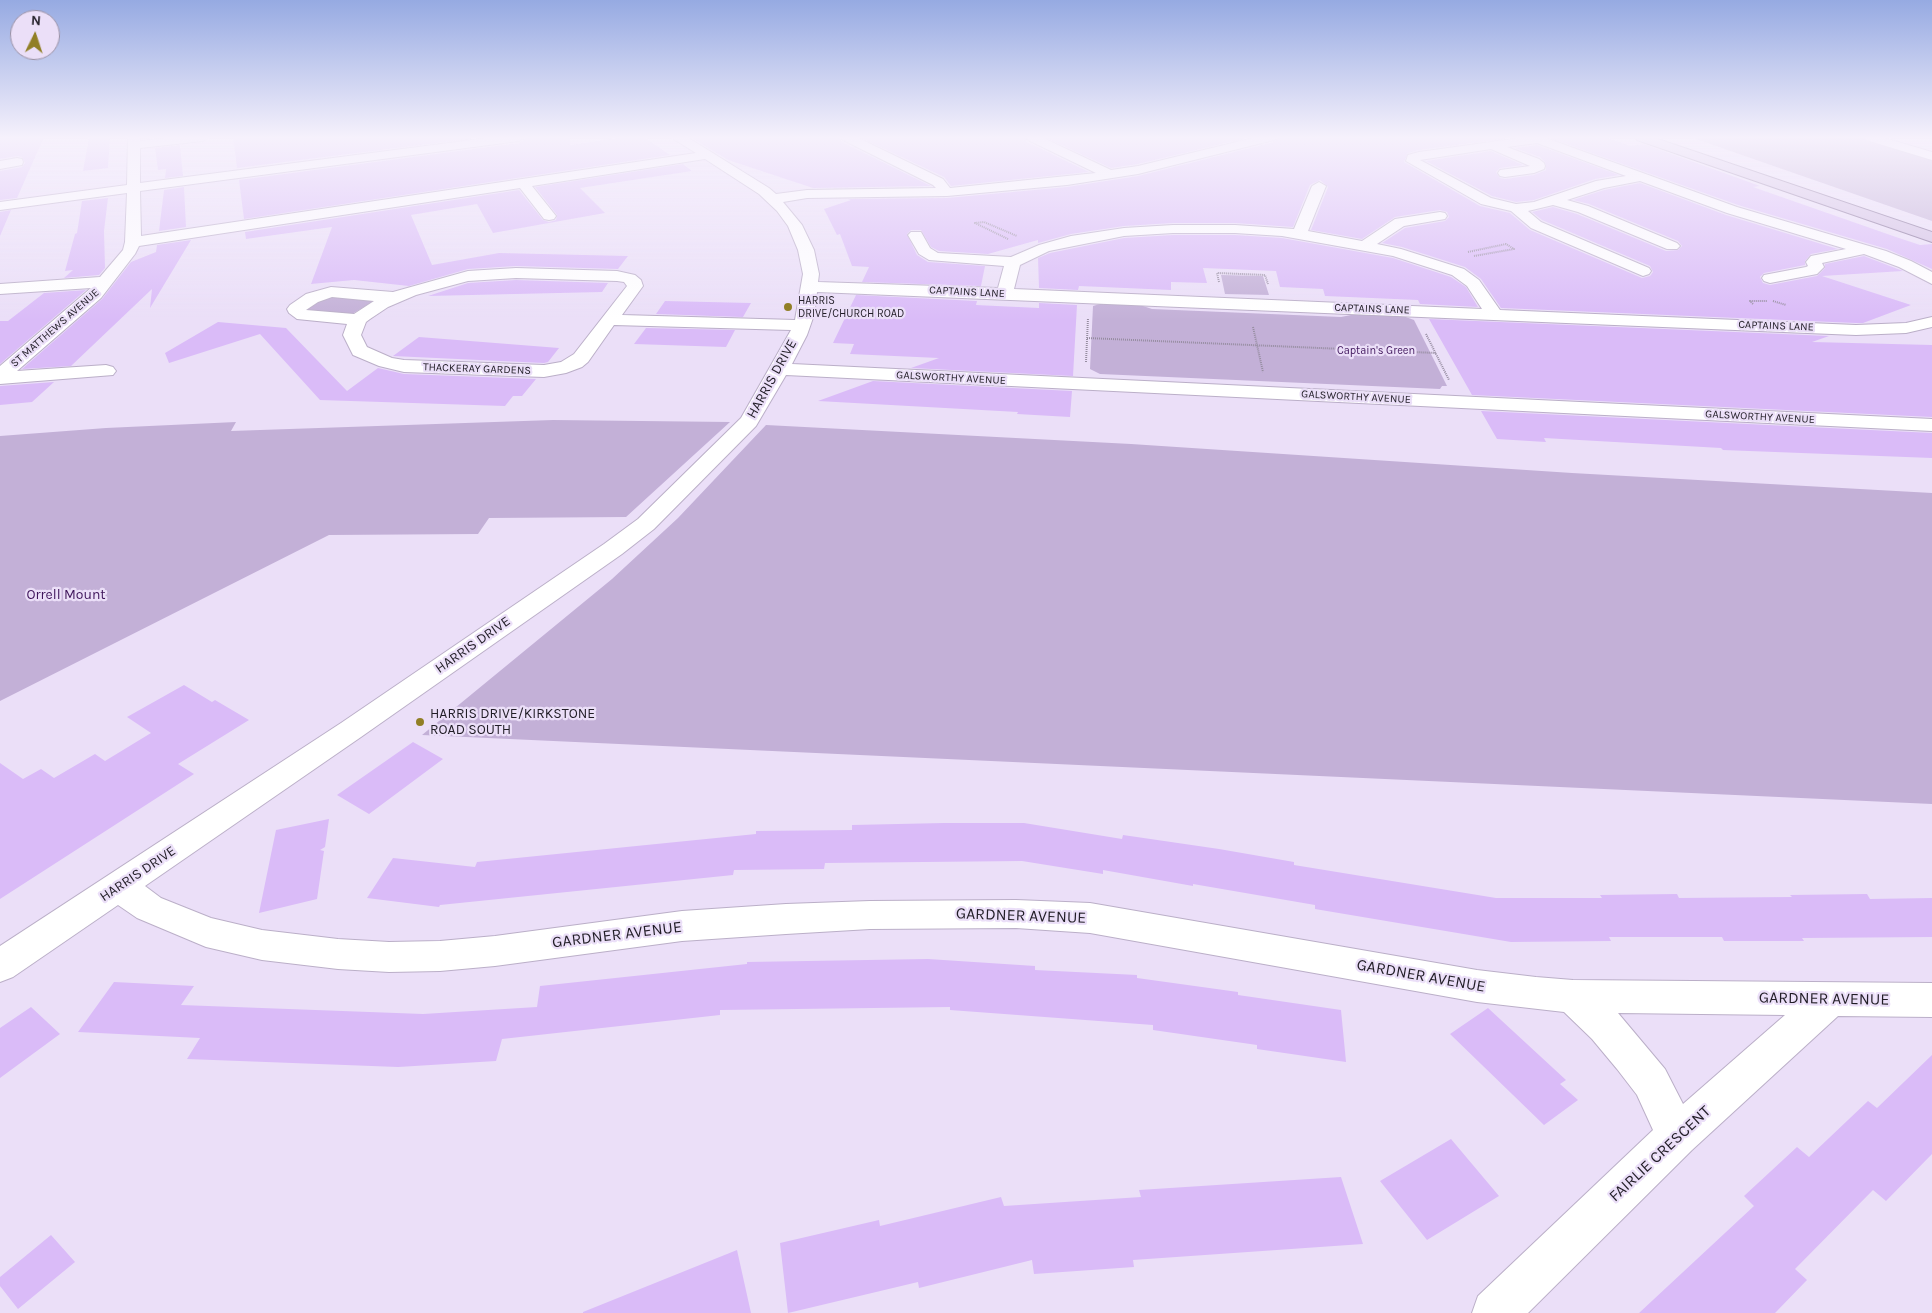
<!DOCTYPE html>
<style>
body{margin:0}
#map{position:relative;width:1932px;height:1313px;overflow:hidden;background:#ebdff8;font-family:Karla,sans-serif}
canvas{display:block}
.north{position:absolute;left:10px;top:10px;width:50px;height:50px;box-sizing:border-box;background:#ebdff8;border:1px solid #9a91a4;border-radius:50%;rotate:4deg;font-size:14px;font-weight:700;line-height:20px;text-align:center;color:#211d26}
.north::after{content:'';display:block;margin:auto;width:18px;height:22px;background:#917f26;clip-path:polygon(50% 0,100% 100%,50% 72%,0 100%)}
</style>
<div id="map">
<canvas width="1932" height="1313"></canvas>
<div class="north">N</div>
</div>
<script>
const ctx = document.querySelector('canvas').getContext('2d');
ctx.lineJoin = 'round';
function paint(path, color) {
  ctx.fillStyle = color;
  ctx.fill(path, 'evenodd');
}
function toPath(rows) {
  const path = new Path2D();
  for (const r of rows) {
    path.moveTo(r[0], r[1]);
    for (let i = 2; i < r.length; i += 2) path.lineTo(r[i], r[i + 1]);
  }
  return path;
}
function strokePath(path, color, width, dash) {
  ctx.strokeStyle = color;
  ctx.lineWidth = width;
  ctx.lineCap = dash ? 'butt' : 'round';
  ctx.setLineDash(dash || []);
  ctx.stroke(path);
}
function drawText(font, color, halo, rows, align = 'center') {
  ctx.font = font + ' Karla,sans-serif';
  ctx.lineWidth = 4.5;
  ctx.setLineDash([]);
  ctx.textBaseline = 'middle';
  ctx.strokeStyle = halo;
  ctx.fillStyle = color;
  for (const [text, x, y, turn = 0] of rows) {
    ctx.save();
    ctx.translate(x, y);
    ctx.rotate((+turn || 0) * Math.PI / 180);
    ctx.textAlign = isNaN(turn) ? turn : align;
    if (halo) ctx.strokeText(text, 0, 0);
    ctx.fillText(text, 0, 0);
    ctx.restore();
  }
}
const green = toPath([
 [1690,137,1860,137,1932,159,1932,221],
 [1221,275,1263,276,1269,295,1225,294],
 [330,296,374,301,352,314,306,310,307,306],
 [1100,304,1140,305,1152,309,1341,317,1356,314,1403,316,1414,320,1447,386,1442,386,1440,389,1100,374,1090,369,1093,306],
 [553,420,730,422,626,517,489,518,478,534,329,535,0,701,0,436,106,428,236,422,231,431],
 [766,425,1131,444,1572,473,1932,493,1932,804,422,735,612,579,678,518]
]);
const building = toPath([
 [0,137,44,137,17,198,0,200,0,171,22,167,25,163,22,157,17,156,0,159],
 [89,137,110,137,108,168,83,171],
 [233,137,484,137,237,168],
 [527,137,570,137,570,145,624,137,644,137,670,155,244,219,239,180,519,143],
 [690,137,839,137,842,142,931,186,813,188,728,160],
 [859,137,1024,137,1027,142,1089,172,951,186,944,177],
 [1044,137,1251,137,1138,164,1111,168],
 [1278,137,1517,137,1419,150,1408,153,1404,162,1480,206,1510,213,1530,230,1642,278,1650,276,1653,272,1650,266,1542,220,1532,212,1553,207,1577,214,1666,251,1678,250,1682,246,1678,241,1589,204,1573,200,1604,190,1640,183,1726,215,1838,249,1811,254,1805,261,1805,265,1764,273,1760,277,1763,283,1770,285,1817,276,1825,268,1825,264,1864,256,1903,271,1822,276,1911,305,1863,323,1856,323,1501,308,1481,279,1465,267,1402,247,1382,243,1405,228,1445,221,1449,217,1447,212,1440,210,1395,217,1362,239,1311,230,1328,187,1320,180,1310,185,1293,227,1235,223,1173,223,1124,226,1071,234,1038,243,1038,240,988,254,939,251,931,247,921,230,911,230,907,234,917,255,928,262,985,266,981,286,862,282,869,267,852,266,840,234,837,235,824,209,851,200,848,199,947,198,1067,187,1138,176,1274,142],
 [1547,137,1605,137,1631,146,1644,144,1760,186,1753,187,1896,237,1920,245,1932,244,1932,269,1887,249,1738,205],
 [180,145,183,176,165,178,166,169,158,170,155,148],
 [1537,145,1619,175,1595,179,1534,200,1516,202,1492,196,1426,161,1491,151,1523,165,1500,168,1496,172,1500,178,1505,179,1534,175,1546,170,1545,162,1540,157,1515,148],
 [683,164,692,171,580,188,605,213,493,233,477,204,411,215,432,265,499,253,628,256,618,269,516,266,468,269,409,286,354,280,311,284,332,227,246,239,245,232,519,190,543,220,549,222,556,220,557,215,535,187],
 [184,187,186,227,159,231,164,190],
 [108,198,104,231,105,268,99,275,64,278,73,270,65,271,75,234,77,233,82,201],
 [11,210,0,236,0,212],
 [1173,235,1235,235,1282,238,1393,258,1451,277,1466,287,1478,307,1420,304,1418,300,1325,296,1323,289,1280,287,1276,271,1203,268,1207,283,1171,282,1171,290,1079,286,1078,290,1039,288,1038,258,1050,253,1124,238],
 [191,240,150,308,152,289,71,366,22,369,102,299,131,262,156,252,157,245],
 [516,280,608,283,602,292,428,296,468,283],
 [86,290,0,364,0,321,8,321,44,293],
 [856,295,977,301,976,305,1039,308,1039,303,1077,305,1073,376,911,368,939,358,850,354,854,344,833,343],
 [665,301,751,303,743,317,656,314],
 [1429,319,1829,336,1812,342,1932,345,1932,417,1472,395],
 [218,322,286,328,347,391,378,368,404,374,536,379,522,396,513,396,505,406,320,400,260,334,169,363,165,353],
 [646,328,735,330,726,347,634,344],
 [419,337,559,348,548,362,544,363,393,356],
 [873,381,1072,391,1070,417,1017,414,1018,412,818,401],
 [54,382,32,402,0,405,0,386],
 [1481,411,1932,433,1932,458,1723,450,1721,448,1544,438,1546,442,1497,439],
 [184,685,212,702,215,700,249,720,178,764,194,774,0,899,0,763,23,779,41,769,54,778,95,754,105,761,151,733,127,717],
 [413,742,443,759,369,814,337,795],
 [329,819,325,847,320,850,324,851,317,899,259,913,276,830],
 [944,823,1024,823,1122,839,1123,835,1219,849,1294,862,1294,865,1496,898,1602,898,1600,895,1677,894,1679,898,1792,897,1790,895,1867,894,1870,899,1932,898,1932,937,1802,938,1804,941,1724,941,1722,937,1609,937,1611,941,1511,942,1315,909,1315,905,1193,884,1193,886,1103,870,1103,874,1022,861,825,863,824,869,734,870,733,875,440,905,439,907,367,898,393,858,475,867,477,862,756,834,756,831,852,830,852,825],
 [928,959,1035,966,1035,970,1137,975,1137,978,1238,992,1238,995,1341,1010,1346,1062,1257,1049,1257,1045,1153,1030,1153,1025,950,1010,950,1007,720,1010,720,1015,502,1039,496,1061,398,1067,187,1059,200,1038,78,1032,114,982,194,986,181,1005,423,1014,537,1007,540,986,747,964,747,962],
 [31,1007,60,1034,0,1078,0,1028],
 [1488,1008,1566,1080,1560,1084,1578,1100,1544,1125,1450,1034],
 [1932,1055,1932,1154,1886,1201,1873,1190,1795,1269,1807,1280,1775,1313,1639,1313,1754,1206,1744,1196,1797,1147,1809,1157,1868,1101,1877,1108],
 [1451,1139,1499,1196,1427,1240,1380,1181],
 [1341,1177,1363,1244,1133,1260,1134,1267,1034,1274,1032,1260,919,1288,918,1282,788,1313,780,1243,879,1220,880,1226,1001,1197,1004,1206,1141,1197,1139,1190],
 [51,1235,75,1262,18,1309,0,1286,0,1277],
 [737,1250,751,1313,583,1313,583,1312]
]);
const path = toPath([
 [1008,239,975,223,984,222,1017,236],
 [1468,252,1506,244,1514,249,1474,256],
 [1219,282,1217,273,1265,275,1268,284],
 [1773,301,1786,305],
 [1753,304,1750,301,1767,301],
 [1253,327,1263,372],
 [1426,334,1449,380],
 [1087,338,1436,353],
 [1086,362,1088,318]
]);
const minor = toPath([
 [128,137,140,137,140,141,175,137,209,137,203,141,140,148,140,183,495,137,525,137,519,141,140,191,141,236,696,153,675,140,673,137,687,137,769,188,776,194,807,190,936,188,933,185,843,140,841,137,856,137,943,179,950,188,1096,173,1028,140,1026,137,1041,137,1111,170,1138,166,1257,137,1276,137,1274,140,1138,174,1067,185,947,196,807,198,783,202,802,225,814,250,819,274,818,282,998,288,1004,266,929,260,919,254,908,235,911,232,921,232,930,248,938,253,1011,257,1039,245,1071,236,1124,228,1173,225,1235,225,1294,229,1312,186,1319,182,1326,186,1308,231,1362,241,1395,219,1440,212,1445,213,1447,216,1445,219,1404,226,1377,244,1401,249,1464,269,1479,280,1500,310,1856,325,1906,323,1932,317,1932,327,1906,333,1856,335,817,292,814,315,807,335,792,364,1932,419,1932,431,786,375,756,426,654,529,622,554,361,737,145,886,161,898,211,918,262,930,338,939,389,942,440,941,495,936,682,911,786,904,870,901,1016,900,1090,903,1477,970,1536,977,1573,980,1932,983,1932,1017,1838,1016,1692,1150,1528,1313,1472,1313,1478,1296,1653,1130,1637,1095,1617,1069,1592,1039,1564,1012,1477,1002,1090,933,1016,928,870,929,786,934,682,941,495,966,440,971,389,972,338,969,262,960,206,947,137,918,118,905,13,977,0,982,0,946,341,723,604,544,638,519,741,418,791,330,614,325,588,362,582,367,566,373,544,377,404,372,379,366,353,355,343,335,347,324,297,319,289,313,287,309,290,305,306,294,331,287,393,292,468,271,516,268,617,271,635,275,641,280,643,286,622,315,795,320,803,274,798,250,788,226,777,211,759,194,705,159,532,186,556,216,554,219,549,220,544,219,520,188,139,246,135,254,101,298,17,371,106,365,113,367,116,371,113,375,0,384,0,366,91,288,0,294,0,284,100,277,123,250,125,242,127,193,0,210,0,202,127,185,128,137],
 [1173,233,1235,233,1282,236,1393,256,1452,275,1467,286,1482,309,1014,289,1020,265,1049,251,1124,236,1173,233],
 [516,278,617,281,624,282,627,286,574,354,561,362,544,365,404,360,392,358,367,347,361,335,366,322,370,319,388,307,416,295,468,281,516,278],
 [332,297,374,301,354,314,306,310,318,302,332,297],
 [1618,1013,1785,1015,1683,1104,1665,1069,1618,1013],
 [1527,137,1543,137,1737,207,1886,251,1911,261,1932,272,1932,284,1899,267,1864,254,1822,263,1824,267,1817,274,1770,283,1764,281,1762,278,1764,275,1806,267,1808,266,1806,262,1811,256,1846,249,1727,213,1640,181,1604,188,1567,200,1588,206,1677,243,1680,246,1677,249,1667,249,1578,212,1553,205,1528,211,1541,222,1649,268,1651,271,1649,274,1643,276,1531,228,1511,211,1481,204,1406,161,1408,155,1419,152,1527,137],
 [1537,143,1626,176,1596,181,1534,202,1516,204,1491,198,1420,160,1491,149,1530,166,1500,170,1498,173,1500,176,1505,177,1534,173,1544,169,1545,166,1544,163,1539,159,1507,147,1537,143],
 [1864,137,1881,137,1932,152,1932,160,1866,140,1864,137],
 [17,158,22,159,23,162,22,165,0,169,0,161,17,158]
]);
const major = toPath([
 [1635,137,1652,137,1932,232,1932,242,1637,140,1635,137]
]);
const markers = [
 [788,307,5,"#917f26"],
 [420,722,5,"#917f26"]
];
const farStreetnames = [
 ["CAPTAINS LANE",967,292,3],
 ["CAPTAINS LANE",1372,309,2],
 ["CAPTAINS LANE",1776,326,2],
 ["ST MATTHEWS AVENUE",55,328,-41],
 ["THACKERAY GARDENS",477,369,2],
 ["GALSWORTHY AVENUE",951,378,3],
 ["GALSWORTHY AVENUE",1356,397,3],
 ["GALSWORTHY AVENUE",1760,417,3]
];
const farPoinames = [
 ["HARRIS",798,301],
 ["DRIVE/CHURCH ROAD",798,314]
];
const farParknames = [
 ["Captain's Green",1376,351]
];
const streetNames = [
 ["HARRIS DRIVE",772,379,-61],
 ["HARRIS DRIVE",473,645,-35],
 ["HARRIS DRIVE",138,874,-34]
];
const parkNames = [
 ["Orrell Mount",66,595]
];
const poiNames = [
 ["HARRIS DRIVE/KIRKSTONE",430,714],
 ["ROAD SOUTH",430,730]
];
const nearStreetnames = [
 ["GARDNER AVENUE",1021,916,2],
 ["GARDNER AVENUE",617,935,-7],
 ["GARDNER AVENUE",1421,976,10],
 ["GARDNER AVENUE",1824,999,1],
 ["FAIRLIE CRESCENT",1660,1154,-43]
];
paint(green, '#c3b0d7');
paint(building, '#dabbf8');
strokePath(minor, '#bbafc8', 2);
strokePath(major, '#816c96', 2);
strokePath(path, '#968da0', 2, [1, 1]);
paint(minor, '#fff');
paint(major, '#d3c0e4');
const sky = ctx.createLinearGradient(0, 0, 0, 320);
sky.addColorStop(0, '#96aae2');
sky.addColorStop(0.43, '#f6f1fc');
sky.addColorStop(1, '#f6f1fc00');
ctx.fillStyle = sky;
ctx.fillRect(0, 0, 1932, 320);
for (const [x, y, r, color] of markers) {
  const dot = new Path2D();
  dot.arc(x, y, r, 0, 2 * Math.PI);
  ctx.fillStyle = color;
  ctx.fill(dot);
  strokePath(dot, '#ebdff8', 2);
}
drawText('11px', '#211d26', '#ebdff8', farStreetnames);
drawText('11px', '#211d26', '#ebdff8', farPoinames, 'left');
drawText('11px', '#3f155b', '#ebdff8', farParknames);
drawText('14px', '#211d26', '#ebdff8', streetNames);
drawText('14px', '#3f155b', '#ebdff8', parkNames);
drawText('14px', '#211d26', '#ebdff8', poiNames, 'left');
drawText('16px', '#211d26', '#ebdff8', nearStreetnames);
</script>
